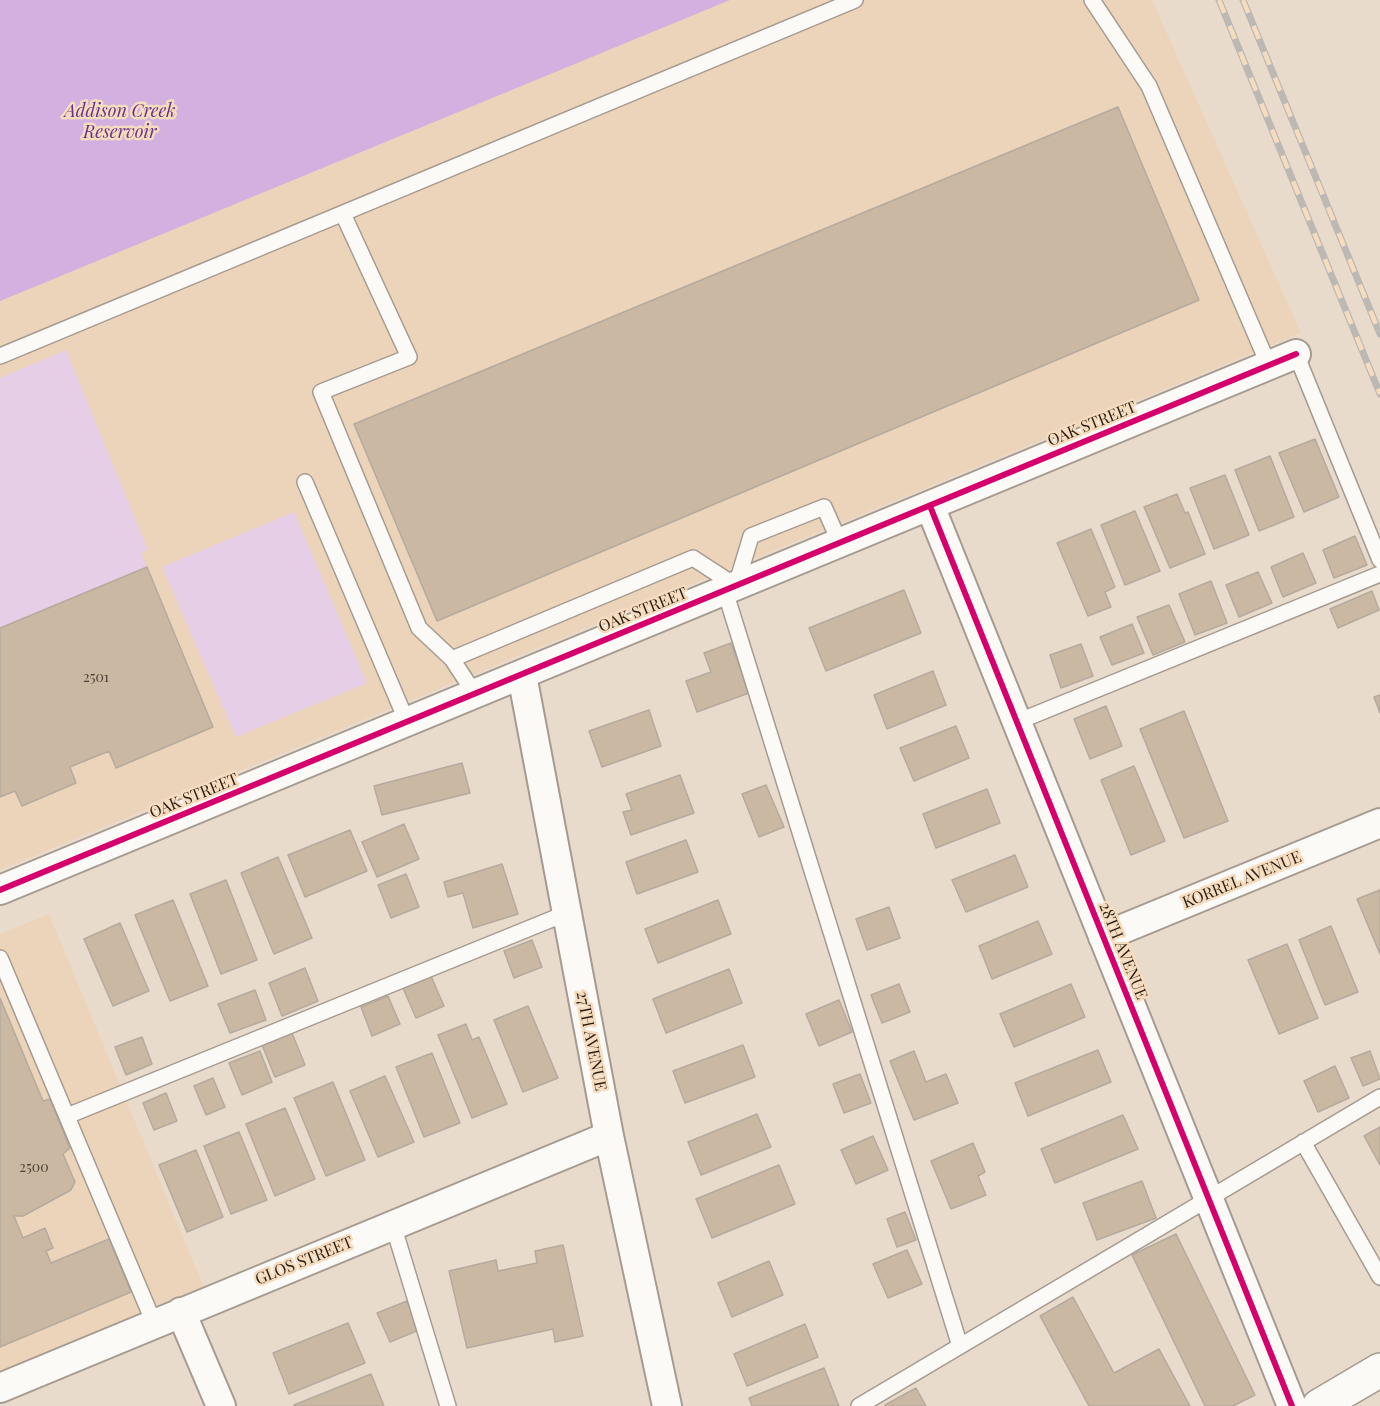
<!DOCTYPE html>
<style>
body{margin:0}
canvas{display:block;background:#e9dbcc}
</style>
<canvas width="1380" height="1406"></canvas>
<script>
const ctx = document.querySelector('canvas').getContext('2d');
ctx.lineJoin = 'round';
function paint(path, color) {
  ctx.fillStyle = color;
  ctx.fill(path, 'evenodd');
}
function toPath(rows) {
  const path = new Path2D();
  for (const r of rows) {
    path.moveTo(r[0], r[1]);
    for (let i = 2; i < r.length; i += 2) path.lineTo(r[i], r[i + 1]);
  }
  return path;
}
function strokePath(path, color, width, dash) {
  ctx.strokeStyle = color;
  ctx.lineWidth = width;
  ctx.lineCap = dash ? 'butt' : 'round';
  ctx.setLineDash(dash || []);
  ctx.stroke(path);
}
function drawText(font, color, halo, rows, align = 'center') {
  ctx.font = font + ' "Playfair Display",serif';
  ctx.lineWidth = 5;
  ctx.setLineDash([]);
  ctx.textBaseline = 'middle';
  ctx.strokeStyle = halo;
  ctx.fillStyle = color;
  for (const [text, x, y, turn = 0] of rows) {
    ctx.save();
    ctx.translate(x, y);
    ctx.rotate((+turn || 0) * Math.PI / 180);
    ctx.textAlign = isNaN(turn) ? turn : align;
    if (halo) ctx.strokeText(text, 0, 0);
    ctx.fillText(text, 0, 0);
    ctx.restore();
  }
}
const built = toPath([
 [0,0,1152,0,1301,333,0,870],
 [49,914,205,1290,0,1372,0,934]
]);
const green = toPath([
 [66,350,148,550,141,553,147,567,0,628,0,378],
 [294,512,367,683,236,737,162,567]
]);
const water = toPath([
 [0,0,730,0,0,301]
]);
const building = toPath([
 [1118,107,1199,300,437,621,354,424,1118,107],
 [1315,439,1339,497,1304,512,1279,453,1315,439],
 [1270,456,1294,517,1259,531,1235,470,1270,456],
 [1225,475,1249,535,1214,549,1190,488,1225,475],
 [1177,494,1185,513,1188,512,1205,554,1170,568,1144,507,1177,494],
 [1135,511,1160,571,1125,585,1101,525,1135,511],
 [1091,529,1115,587,1105,592,1111,607,1088,616,1057,543,1091,529],
 [1355,536,1367,565,1334,578,1323,550,1355,536],
 [1303,553,1316,583,1283,597,1271,567,1303,553],
 [147,567,213,727,116,768,109,751,70,767,76,783,22,806,15,791,0,797,0,628,147,567],
 [1258,572,1272,603,1239,617,1226,585,1258,572],
 [1211,581,1227,623,1195,635,1179,594,1211,581],
 [904,590,921,633,826,671,809,628,904,590],
 [1372,591,1379,610,1338,628,1330,609,1372,591],
 [1169,605,1185,642,1153,655,1137,617,1169,605],
 [1132,624,1144,653,1112,665,1100,637,1132,624],
 [731,643,749,693,697,712,686,681,711,672,704,653,731,643],
 [1081,644,1093,676,1061,688,1050,655,1081,644],
 [933,671,946,705,887,729,874,695,933,671],
 [1380,695,1380,713,1374,697,1380,695],
 [1106,706,1122,746,1090,759,1074,719,1106,706],
 [649,710,661,746,602,767,589,731,649,710],
 [1184,711,1228,821,1184,838,1140,729,1184,711],
 [956,726,969,758,914,781,900,748,956,726],
 [462,763,470,793,382,815,374,786,462,763],
 [1134,766,1165,841,1131,855,1101,780,1134,766],
 [680,775,694,813,631,835,623,812,632,810,626,794,680,775],
 [766,785,784,827,759,837,742,794,766,785],
 [987,789,1000,823,936,848,923,814,987,789],
 [404,824,419,859,377,877,362,842,404,824],
 [350,830,367,871,305,897,288,855,350,830],
 [686,840,698,872,637,894,626,862,686,840],
 [1015,855,1028,887,966,912,952,880,1015,855],
 [278,857,312,938,274,954,241,873,278,857],
 [502,864,518,914,473,928,463,893,448,897,444,882,502,864],
 [406,874,419,907,391,918,378,885,406,874],
 [226,880,257,960,221,974,190,894,226,880],
 [1380,890,1380,954,1357,899,1380,890],
 [173,900,208,986,170,1001,135,915,173,900],
 [718,900,731,934,658,963,645,929,718,900],
 [889,907,900,938,867,950,856,919,889,907],
 [1038,921,1052,954,992,979,979,946,1038,921],
 [120,923,149,991,113,1006,84,939,120,923],
 [1331,926,1358,992,1325,1005,1299,940,1331,926],
 [532,940,542,967,514,978,504,951,532,940],
 [1287,944,1318,1018,1279,1034,1248,960,1287,944],
 [305,968,318,1001,282,1016,269,983,305,968],
 [729,969,742,1003,666,1033,653,999,729,969],
 [431,976,444,1006,416,1018,403,988,431,976],
 [899,984,910,1012,882,1023,871,995,899,984],
 [1071,984,1085,1017,1014,1047,1000,1014,1071,984],
 [255,990,266,1020,230,1033,218,1004,255,990],
 [388,996,400,1024,372,1036,361,1007,388,996],
 [0,998,43,1101,50,1099,70,1148,63,1154,75,1182,71,1190,23,1216,14,1216,23,1238,45,1228,53,1248,46,1251,51,1263,109,1239,131,1292,0,1347,0,998],
 [839,1000,852,1032,819,1046,806,1014,839,1000],
 [528,1006,558,1078,523,1092,494,1020,528,1006],
 [466,1024,472,1040,479,1037,507,1104,472,1118,438,1035,466,1024],
 [292,1033,305,1065,275,1077,262,1045,292,1033],
 [142,1037,152,1064,126,1075,115,1047,142,1037],
 [743,1045,755,1077,685,1103,673,1071,743,1045],
 [1098,1050,1111,1082,1028,1116,1015,1083,1098,1050],
 [260,1051,272,1082,242,1095,229,1063,260,1051],
 [914,1051,926,1082,946,1074,958,1103,914,1120,890,1061,914,1051],
 [1370,1051,1380,1079,1363,1086,1351,1058,1370,1051],
 [432,1053,460,1123,424,1137,396,1067,432,1053],
 [1335,1066,1349,1098,1318,1112,1304,1081,1335,1066],
 [860,1074,871,1103,844,1113,833,1084,860,1074],
 [385,1076,414,1142,378,1157,350,1091,385,1076],
 [213,1078,225,1107,206,1115,194,1086,213,1078],
 [333,1082,365,1160,326,1176,294,1098,333,1082],
 [166,1093,177,1121,154,1130,143,1103,166,1093],
 [285,1108,315,1179,275,1196,246,1124,285,1108],
 [757,1114,771,1147,701,1175,688,1142,757,1114],
 [1123,1115,1138,1149,1055,1183,1041,1149,1123,1115],
 [1380,1127,1380,1165,1364,1136,1380,1127],
 [239,1132,267,1200,231,1214,204,1146,239,1132],
 [873,1136,888,1170,856,1184,841,1150,873,1136],
 [973,1143,985,1172,978,1176,986,1195,951,1209,931,1161,973,1143],
 [196,1150,223,1217,187,1232,159,1165,196,1150],
 [779,1165,795,1204,712,1238,696,1199,779,1165],
 [1142,1181,1156,1218,1097,1240,1083,1203,1142,1181],
 [905,1212,916,1240,897,1247,887,1219,905,1212],
 [1176,1234,1255,1395,1233,1406,1205,1406,1132,1255,1176,1234],
 [563,1245,583,1336,555,1342,553,1329,467,1348,449,1271,496,1260,498,1271,537,1263,535,1251,563,1245],
 [907,1250,922,1284,888,1298,873,1264,907,1250],
 [769,1261,783,1295,732,1317,718,1283,769,1261],
 [1073,1297,1114,1373,1159,1349,1190,1406,1089,1406,1040,1316,1073,1297],
 [407,1301,419,1330,390,1342,377,1313,407,1301],
 [348,1323,365,1363,289,1394,273,1353,348,1323],
 [805,1324,818,1357,747,1386,734,1354,805,1324],
 [824,1368,839,1406,752,1406,749,1398,824,1368],
 [371,1374,384,1406,295,1406,294,1405,371,1374],
 [916,1388,926,1406,885,1406,885,1405,916,1388]
]);
const lane = toPath([
 [1092,0,1149,86,1269,366],
 [343,214,409,357,321,392,419,628,452,659,475,694],
 [1296,354,1380,560],
 [0,356,855,0],
 [305,482,407,722],
 [725,591,960,1346],
 [452,659,693,558,736,586,751,536,824,507,840,543],
 [1017,722,1380,574],
 [0,958,154,1323],
 [67,1116,567,913],
 [1303,1142,1380,1277],
 [393,1225,448,1406],
 [859,1406,1380,1097]
]);
const street = toPath([
 [930,506,1292,1406],
 [522,675,609,1136,667,1406],
 [0,890,1296,354],
 [1103,937,1380,823],
 [181,1312,221,1406],
 [0,1388,609,1136]
]);
const secondary = toPath([
 [1319,1406,1380,1370]
]);
const rail = toPath([
 [1219,0,1380,394],
 [1243,0,1380,334]
]);
const cycleway = toPath([
 [930,506,1292,1406],
 [0,890,1296,354]
]);
const numberNames = [
 ["2501",96,678],
 ["2500",34,1168]
];
const streetNames = [
 ["OAK STREET",1092,424,-22],
 ["OAK STREET",643,610,-22],
 ["OAK STREET",194,796,-22],
 ["KORREL AVENUE",1242,880,-22],
 ["28TH AVENUE",1123,951,68],
 ["27TH AVENUE",591,1041,79],
 ["GLOS STREET",304,1261,-22]
];
const waterNames = [
 ["Addison Creek",120,111],
 ["Reservoir",120,132]
];
paint(built, '#ecd4ba');
paint(green, '#e6cee6');
paint(water, '#d2b0e0');
paint(building, '#cab8a3');
strokePath(building, '#b5aa9e', 1.5);
strokePath(lane, '#a69b90', 18);
strokePath(street, '#a69b90', 32);
strokePath(secondary, '#a69b90', 36);
strokePath(lane, '#fcfaf7', 15);
strokePath(street, '#fcfaf7', 28);
strokePath(secondary, '#fcfaf7', 33);
strokePath(rail, '#bcb8b4', 7);
strokePath(rail, '#f6dcbf', 4.5, [14]);
strokePath(cycleway, '#d6006c', 6);
drawText('14px', '#4f4336', null, numberNames);
drawText('16px', '#261c11', '#f6dcbf', streetNames);
drawText('italic 18px', '#68318a', '#f6dcbf', waterNames);
</script>
